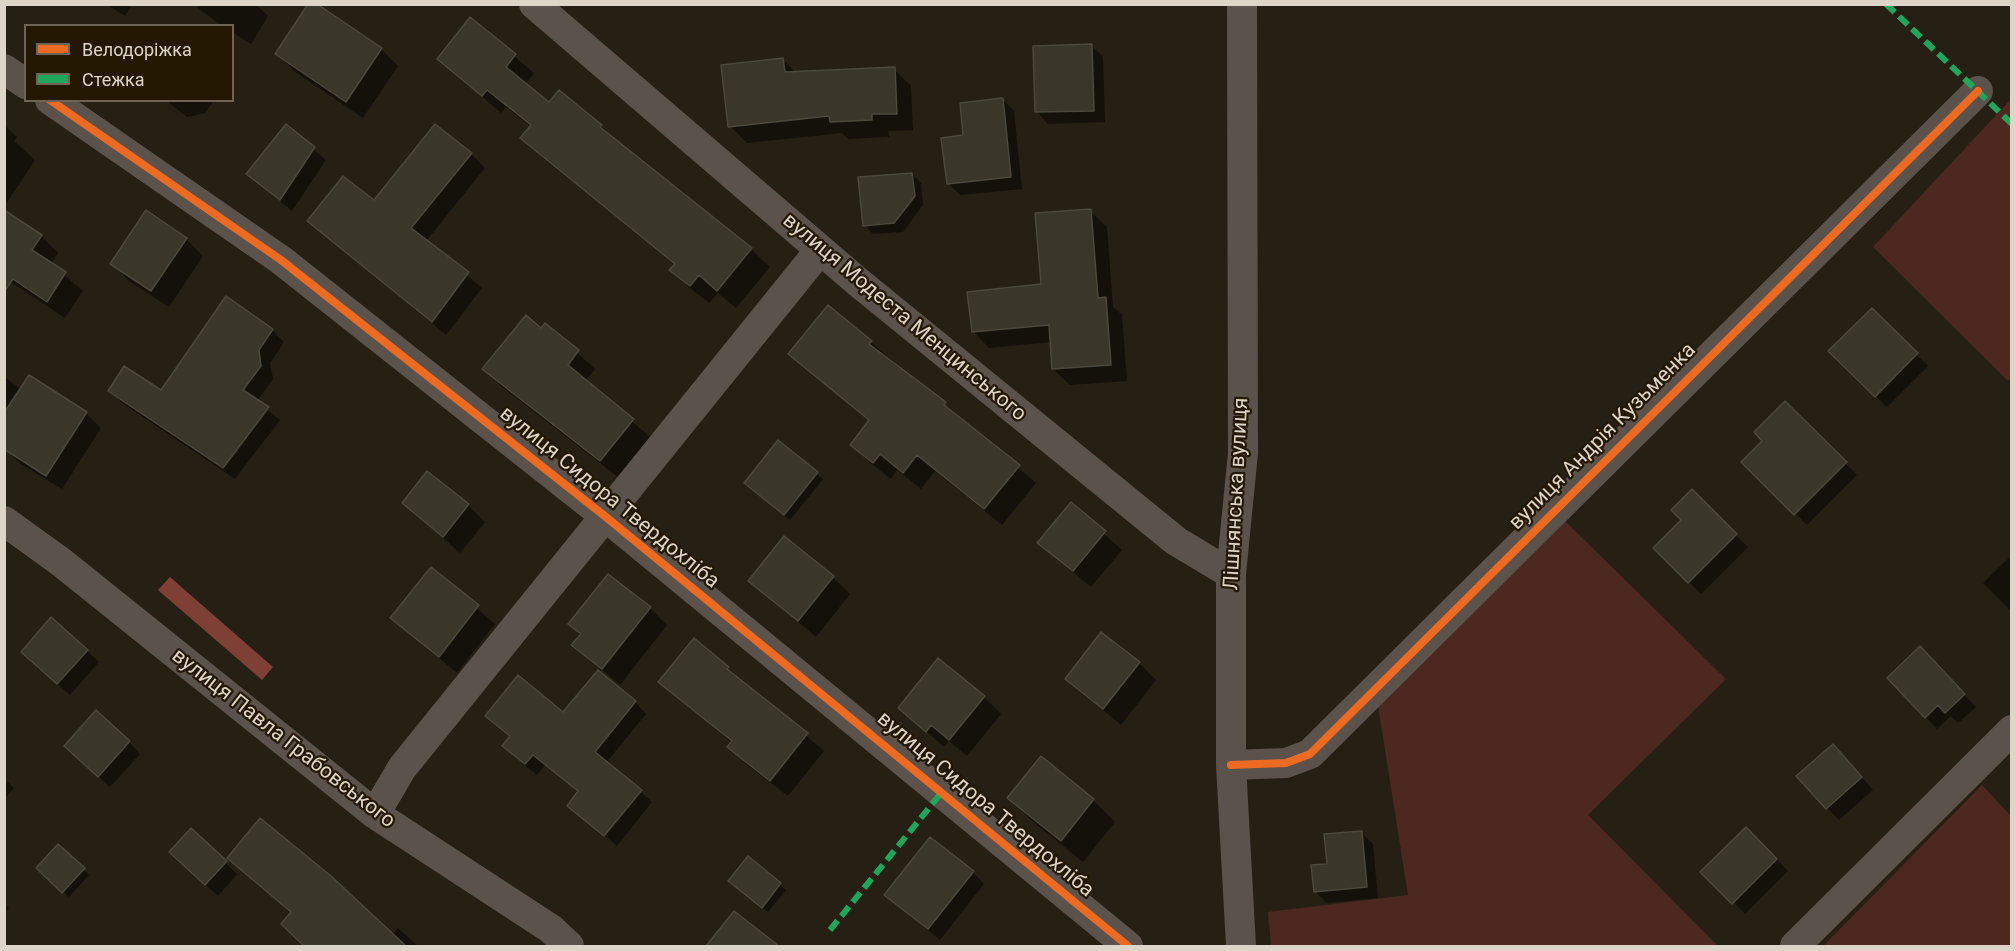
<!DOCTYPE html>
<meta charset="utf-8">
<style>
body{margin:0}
#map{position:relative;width:2016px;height:951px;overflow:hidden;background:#261f13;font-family:Roboto,sans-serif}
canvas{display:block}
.frame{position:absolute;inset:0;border:6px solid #ddd5c7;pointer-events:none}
.legend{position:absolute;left:24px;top:24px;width:210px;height:78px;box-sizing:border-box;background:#241803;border:2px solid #6e6451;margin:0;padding:8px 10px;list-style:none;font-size:18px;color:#ddd5c7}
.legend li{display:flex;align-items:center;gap:12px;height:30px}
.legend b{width:30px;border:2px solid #6e6451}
</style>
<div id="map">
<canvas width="2016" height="951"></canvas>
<div class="frame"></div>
<ul class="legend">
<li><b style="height:8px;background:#ed6a23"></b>Велодоріжка</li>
<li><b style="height:8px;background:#20a55d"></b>Стежка</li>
</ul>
</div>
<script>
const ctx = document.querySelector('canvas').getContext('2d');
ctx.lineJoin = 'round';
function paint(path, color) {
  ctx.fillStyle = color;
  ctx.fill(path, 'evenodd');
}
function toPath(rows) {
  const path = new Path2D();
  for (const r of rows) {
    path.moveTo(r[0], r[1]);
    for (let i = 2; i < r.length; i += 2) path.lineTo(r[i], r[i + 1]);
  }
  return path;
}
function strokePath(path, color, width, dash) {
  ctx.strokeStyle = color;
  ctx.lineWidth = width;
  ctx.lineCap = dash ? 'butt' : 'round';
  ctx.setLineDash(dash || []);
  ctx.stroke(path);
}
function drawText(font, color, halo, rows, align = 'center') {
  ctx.font = font + ' Roboto,sans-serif';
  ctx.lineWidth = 4.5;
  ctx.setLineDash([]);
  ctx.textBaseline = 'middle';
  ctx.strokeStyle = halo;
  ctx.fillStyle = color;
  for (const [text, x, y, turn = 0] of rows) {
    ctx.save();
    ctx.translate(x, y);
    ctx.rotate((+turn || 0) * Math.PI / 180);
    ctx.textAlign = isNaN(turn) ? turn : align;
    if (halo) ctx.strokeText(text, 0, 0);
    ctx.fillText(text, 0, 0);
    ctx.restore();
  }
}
const green = toPath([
 [2011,99,2012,377,2008,381,1873,247],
 [1564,520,1726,679,1588,815,1718,946,1271,946,1268,912,1408,895,1378,706],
 [1982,785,2011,816,2011,946,1823,946]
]);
const forest = toPath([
 [170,577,273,667,262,680,158,590]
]);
const shadow = toPath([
 [106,4,133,4,125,16],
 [193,4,256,4,268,16,251,44,232,32,232,26,222,26],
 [470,19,534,73,525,85,549,105,560,92,601,126,619,145,751,249,770,267,736,308,718,293,709,303,690,288,672,270,675,265,541,156,522,138,531,127,506,107,501,113,439,59],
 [1091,45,1103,57,1105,122,1048,124,1037,112],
 [381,49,398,66,363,118,294,71,277,54],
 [783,60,796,73,894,69,911,86,913,130,888,131,889,137,848,139,842,133,747,143,730,126],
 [1002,99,1014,111,1022,189,960,195,948,183,965,137],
 [165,100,214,100,205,113,187,117],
 [4,125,17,137,14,141,35,160,4,207],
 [286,126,326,160,292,211,248,174],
 [471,154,485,168,426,241,482,288,446,335,309,221,375,202],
 [912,174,921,183,923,205,903,232,873,234,864,225],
 [1090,211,1107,227,1113,307,1122,315,1127,381,1070,385,1053,369,1051,342,989,348,973,331,1042,286],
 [21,223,41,236,58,253,51,264,83,291,65,318,11,282],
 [186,239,203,256,169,307,129,281,112,264],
 [226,298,272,330,284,342,270,363,273,379,257,401,280,420,235,479,122,403,110,390,161,392],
 [1872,310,1928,366,1887,407,1830,351],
 [546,325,595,369,585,381,650,437,618,477,501,386,484,369],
 [871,342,1036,483,1002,525,935,471,921,489,897,470,891,479,869,462,852,445,870,422,790,354],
 [4,377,21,389,86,413,101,428,62,489,21,464,6,449],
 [1785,403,1857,475,1807,525,1743,462,1764,441],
 [778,442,823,479,790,520,751,488],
 [1692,491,1748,547,1701,594,1655,548,1683,520],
 [404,503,468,505,485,522,460,553],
 [1071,504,1122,550,1091,587,1039,543],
 [2012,555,2012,612,1983,583],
 [431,569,495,624,457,673,392,618],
 [833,577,850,594,816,637,750,581],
 [650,608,667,625,620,685,573,645,581,635,570,624],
 [694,640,824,751,788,796,746,764,729,747,732,743,660,681],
 [87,651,99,662,70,695,34,663],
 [1931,660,1976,707,1958,723,1951,716,1937,729,1889,678],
 [1139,663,1156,680,1121,725,1067,679],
 [984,697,1001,714,967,756,949,741,944,747,900,708],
 [635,702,646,714,606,763,652,802,617,846,569,805,579,792,545,765,537,775,515,757,504,745,511,737,487,716,563,715],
 [129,742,140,754,110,787,77,757],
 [1844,757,1873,790,1839,820,1798,776],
 [1041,758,1093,800,1115,822,1083,862,1031,820,1009,798],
 [4,779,14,788,4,799],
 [1746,829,1788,871,1745,914,1703,872],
 [191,830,237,874,218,896,183,864],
 [1361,832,1373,844,1378,898,1327,903,1315,891,1328,865],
 [58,846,89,875,69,897,38,868],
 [229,858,392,935,398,928,418,946,306,946,283,924,293,913],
 [748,858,786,890,768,912,736,886],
 [973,872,984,884,940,940,886,895],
 [4,904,9,908,4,913],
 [735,913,773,944,776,946,707,946]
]);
const building = toPath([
 [308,4,317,4,382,48,346,102,275,54,308,4],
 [470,17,516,54,506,67,549,102,559,90,602,125,600,127,752,248,717,291,699,275,690,286,669,270,675,264,520,138,531,125,487,90,482,96,437,59,470,17],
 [1092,44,1094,111,1035,112,1033,46,1092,44],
 [783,58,785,72,895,67,897,114,872,114,872,120,830,122,829,116,728,127,721,65,783,58],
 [1003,98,1011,177,947,184,941,138,963,135,960,103,1003,98],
 [286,124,315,147,280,200,246,174,286,124],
 [435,124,472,153,411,228,469,272,432,322,307,221,343,176,374,200,435,124],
 [912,173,915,196,894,223,863,226,858,177,912,173],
 [1091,209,1098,298,1106,297,1111,365,1052,369,1049,325,972,332,967,292,1041,284,1035,213,1091,209],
 [4,210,42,235,32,250,66,272,47,302,13,279,4,292,4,210],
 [146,210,187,238,151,291,110,264,146,210],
 [226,296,273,329,259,350,261,366,243,390,269,407,223,468,108,391,124,366,161,390,226,296],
 [828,305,872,341,869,344,946,402,944,405,1020,465,984,509,917,455,903,473,880,454,873,463,850,445,869,420,788,354,828,305],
 [1872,308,1918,353,1875,397,1828,351,1872,308],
 [526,315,541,328,545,323,579,350,568,365,634,419,600,461,482,369,526,315],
 [29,375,87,412,46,476,4,449,4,413,29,375],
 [1785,401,1847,462,1794,515,1741,462,1762,441,1754,432,1785,401],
 [778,440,818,472,784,515,744,483,778,440],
 [427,471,469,504,443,537,402,503,427,471],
 [1692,489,1737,534,1688,583,1653,548,1681,520,1671,510,1692,489],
 [1071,502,1106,531,1073,571,1037,543,1071,502],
 [784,536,834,576,798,621,748,581,784,536],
 [431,567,479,605,439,657,390,618,431,567],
 [608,574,651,607,602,669,571,645,581,634,568,624,608,574],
 [51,617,88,650,57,684,21,652,51,617],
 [1101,632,1140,662,1103,709,1065,679,1101,632],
 [694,638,729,667,727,669,808,733,770,781,727,747,732,741,658,682,694,638],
 [1920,646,1965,694,1945,713,1938,705,1925,718,1887,678,1920,646],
 [938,658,985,696,949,740,931,725,926,732,898,708,938,658],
 [598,670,636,701,595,752,642,790,604,836,567,806,578,791,533,755,525,764,502,746,510,736,485,716,518,675,563,712,598,670],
 [96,710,130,741,98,777,64,746,96,710],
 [1833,744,1862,777,1826,809,1796,776,1833,744],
 [1041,756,1094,799,1061,841,1007,798,1041,756],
 [260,818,331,876,406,946,304,946,281,924,291,912,227,858,260,818],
 [1746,827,1777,859,1732,904,1700,872,1746,827],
 [191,828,227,861,205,885,169,852,191,828],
 [1362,831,1367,887,1314,892,1311,865,1327,864,1324,834,1362,831],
 [930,837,974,871,928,929,884,895,930,837],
 [58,844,85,868,62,893,36,868,58,844],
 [748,856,781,883,762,908,728,881,748,856],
 [734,911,779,946,706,946,734,911]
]);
const street = toPath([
 [534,4,858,282,1176,541,1231,574],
 [4,69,26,84],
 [50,100,281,260,606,517,1128,946],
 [4,521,61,562,375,814,551,929,569,946],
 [1231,765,1286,763,1310,754,1978,91],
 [375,814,402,768,820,250],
 [1241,946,1231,765,1231,574,1243,453,1242,4],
 [1795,946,2012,730]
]);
const quiet = toPath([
 [1886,4,2012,124],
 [830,930,942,792]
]);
const cycleway = toPath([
 [50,100,281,260,606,517,1128,946],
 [1231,765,1286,763,1310,754,1978,91]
]);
const streetNames = [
 ["вулиця Модеста Менцинського",904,318,40],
 ["вулиця Андрія Кузьменка",1603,437,-45],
 ["Лішнянська вулиця",1237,494,-87],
 ["вулиця Сидора Твердохліба",609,498,39],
 ["вулиця Павла Грабовського",283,739,38],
 ["вулиця Сидора Твердохліба",985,805,40]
];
paint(green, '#4c2821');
paint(forest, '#7e3f35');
paint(shadow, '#0007');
paint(building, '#3a3629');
strokePath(building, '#4b483c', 1.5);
strokePath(street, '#5b524b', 30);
strokePath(quiet, '#20a55d', 6, [12, 6]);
strokePath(cycleway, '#ed6a23', 8);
drawText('21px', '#ddd5c7', '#241803', streetNames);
</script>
